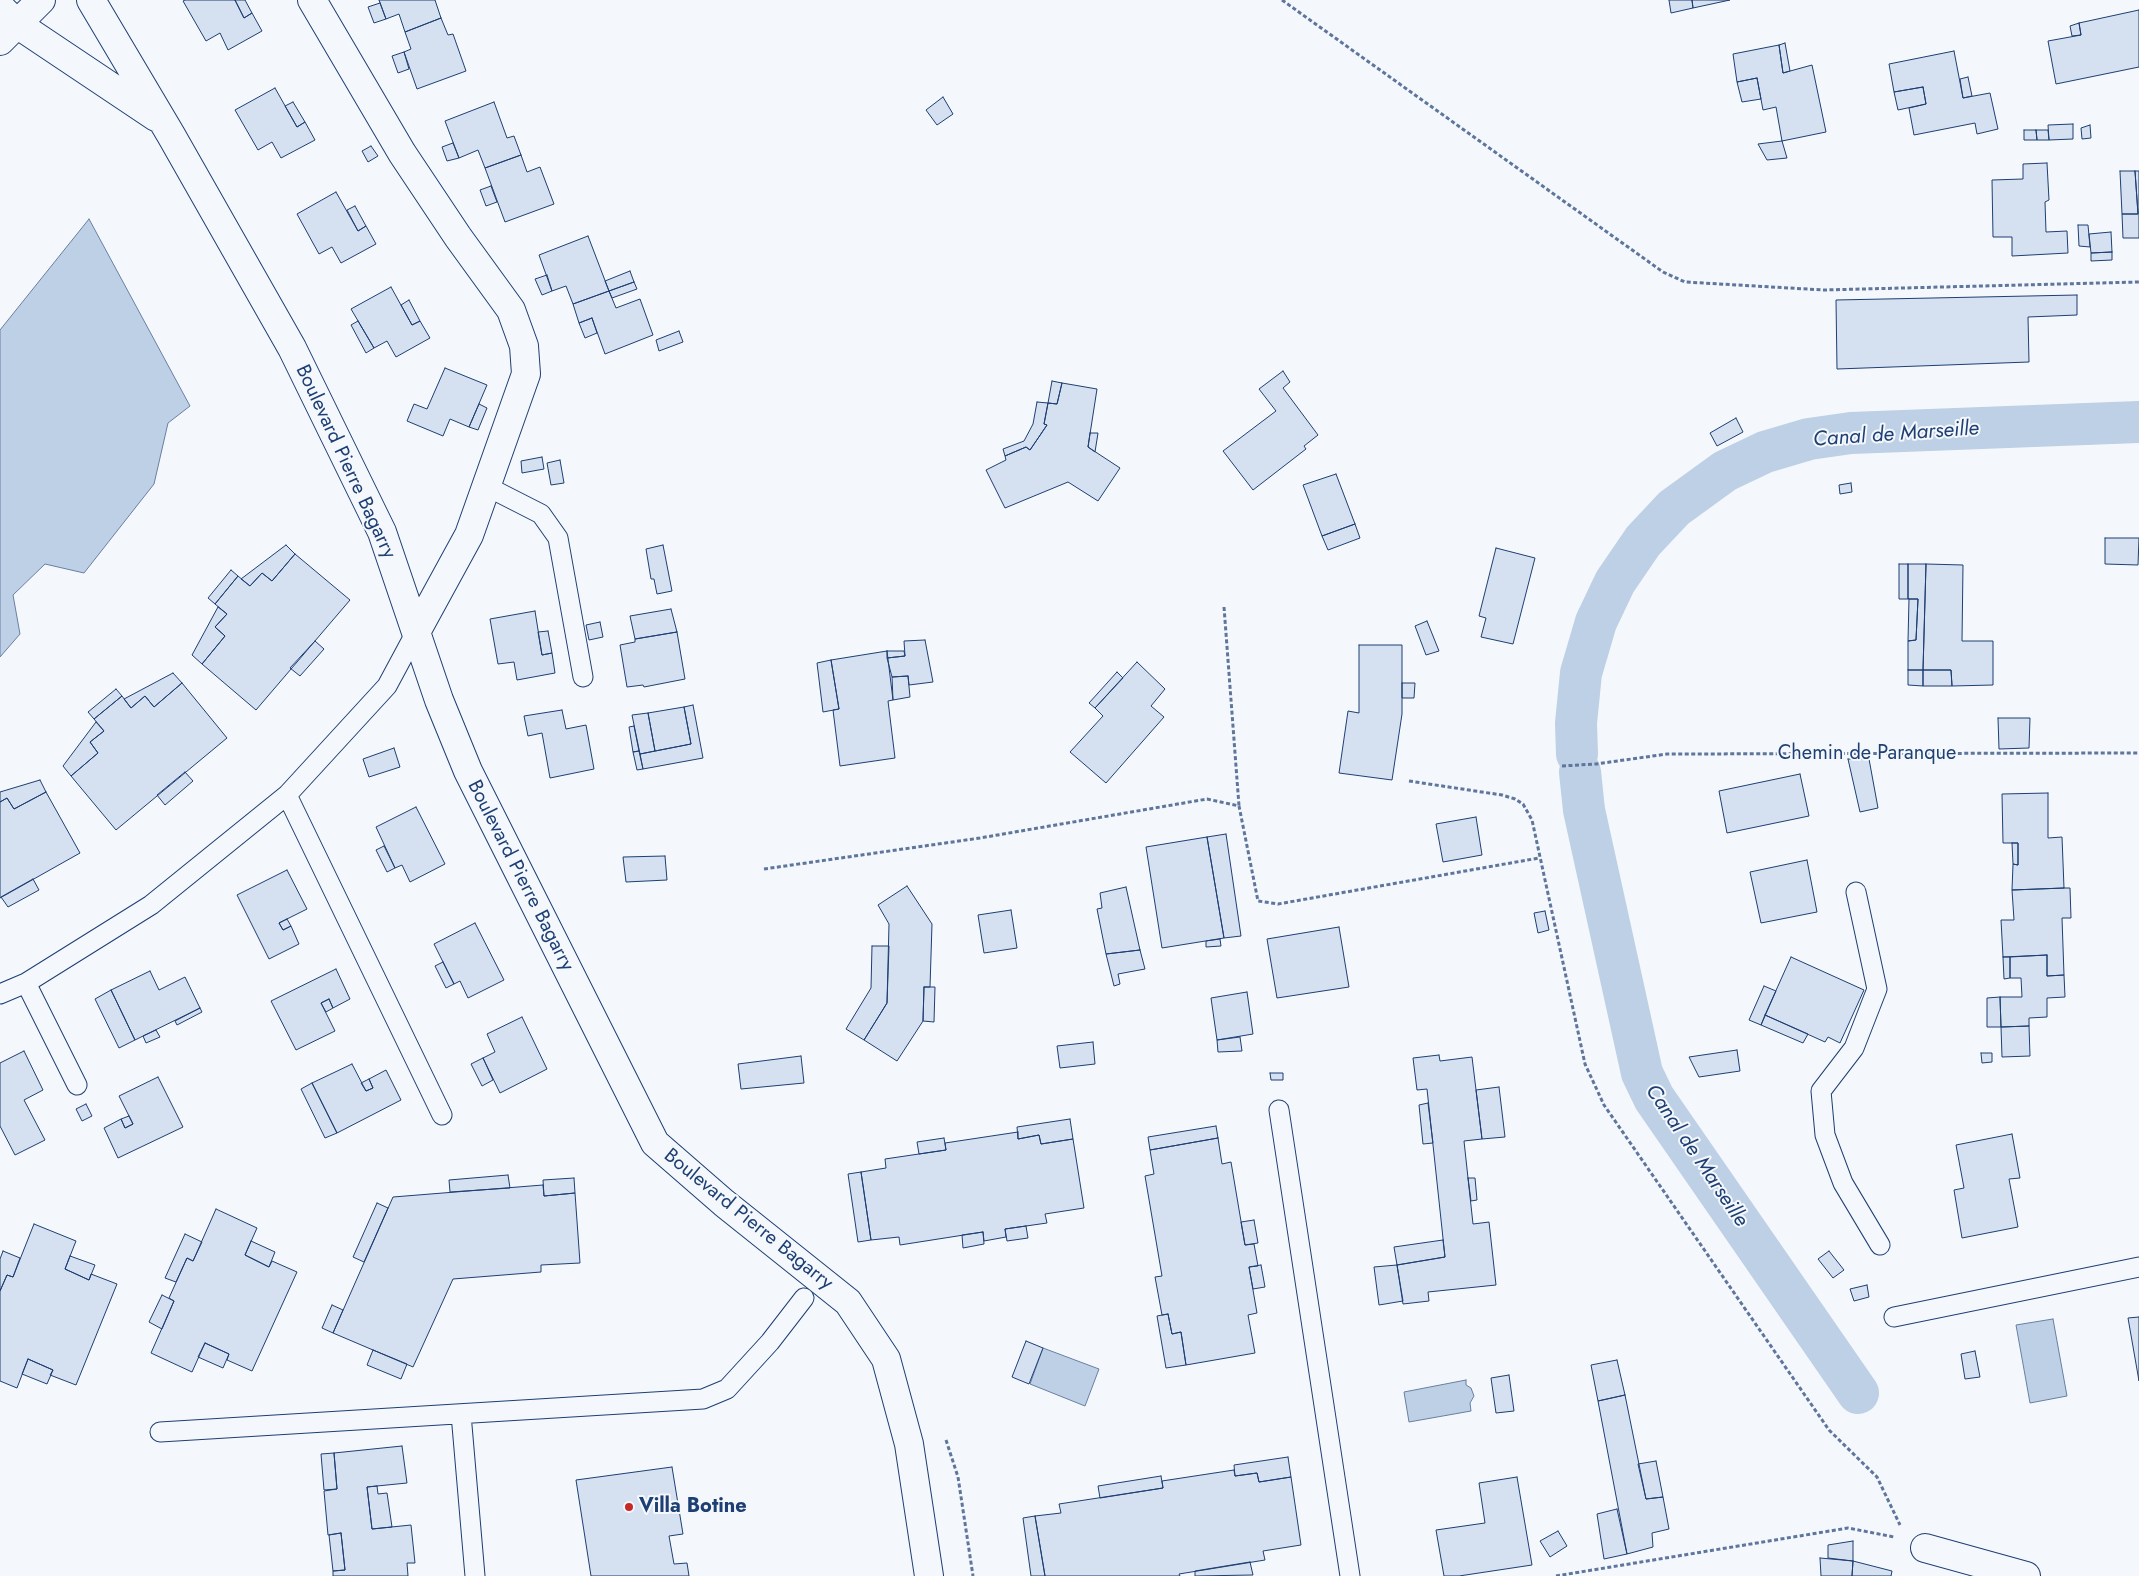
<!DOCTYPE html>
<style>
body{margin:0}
canvas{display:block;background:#f4f7fb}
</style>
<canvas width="2139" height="1576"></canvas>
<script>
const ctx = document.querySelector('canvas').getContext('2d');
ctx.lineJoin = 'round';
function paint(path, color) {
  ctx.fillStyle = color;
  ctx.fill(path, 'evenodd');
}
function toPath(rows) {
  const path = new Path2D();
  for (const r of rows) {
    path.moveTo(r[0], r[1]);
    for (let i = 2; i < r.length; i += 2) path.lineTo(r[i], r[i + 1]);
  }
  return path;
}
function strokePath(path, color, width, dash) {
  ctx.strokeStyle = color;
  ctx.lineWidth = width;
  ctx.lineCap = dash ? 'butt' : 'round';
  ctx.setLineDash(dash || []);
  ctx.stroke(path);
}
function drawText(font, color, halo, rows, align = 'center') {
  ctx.font = font + ' Jost,sans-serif';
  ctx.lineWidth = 4;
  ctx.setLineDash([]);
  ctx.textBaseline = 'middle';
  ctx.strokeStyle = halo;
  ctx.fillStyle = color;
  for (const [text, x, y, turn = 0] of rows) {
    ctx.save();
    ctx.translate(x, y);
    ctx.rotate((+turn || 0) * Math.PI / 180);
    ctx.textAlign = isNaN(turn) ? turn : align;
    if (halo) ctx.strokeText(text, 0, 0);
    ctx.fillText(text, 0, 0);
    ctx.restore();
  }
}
const water = toPath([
 [89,219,190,406,168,423,154,484,84,573,45,564,13,595,20,634,0,657,0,330,89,219],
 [2053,1319,2067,1396,2030,1403,2016,1325,2053,1319],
 [1043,1348,1099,1369,1085,1406,1030,1384,1043,1348],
 [1466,1380,1466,1385,1471,1388,1474,1396,1470,1403,1471,1411,1409,1422,1404,1392,1466,1380]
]);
const canal = toPath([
 [1577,754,1576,723,1581,673,1596,622,1615,582,1643,541,1674,508,1725,471,1765,452,1809,439,1851,433,2139,422],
 [1580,772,1584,810,1642,1073,1654,1098,1858,1393]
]);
const building = toPath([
 [185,0,235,0,244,18,252,13,262,31,228,50,220,33,206,41,183,1,185,0],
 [235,0,245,0,252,13,244,18,235,0],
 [379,0,435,0,441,18,405,32,399,14,386,19,379,0],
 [1669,0,1692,0,1693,8,1671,13,1669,0],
 [1692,0,1730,0,1693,8,1692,0],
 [380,3,386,19,374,23,368,7,380,3],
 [2139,10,2139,67,2056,84,2048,41,2081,35,2079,23,2139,10],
 [441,18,448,35,453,34,466,71,417,89,404,52,411,49,405,32,441,18],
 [2079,23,2081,35,2072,36,2070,26,2079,23],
 [1785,43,1790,71,1783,73,1779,45,1785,43],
 [1779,45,1783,73,1812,65,1826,132,1782,141,1776,107,1763,110,1757,78,1737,82,1733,54,1779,45],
 [1954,51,1963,98,1990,93,1998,129,1977,134,1975,123,1914,135,1909,108,1926,104,1923,87,1894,92,1889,64,1954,51],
 [404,52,409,69,398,73,392,56,404,52],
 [1968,77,1972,96,1963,98,1960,79,1968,77],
 [1757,78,1761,99,1742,102,1737,82,1757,78],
 [1923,87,1926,104,1898,110,1894,92,1923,87],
 [275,88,297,127,305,122,315,140,281,158,272,142,258,150,235,110,275,88],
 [943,97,953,114,937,125,926,110,943,97],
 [293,102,305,122,297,127,285,106,293,102],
 [494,102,507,138,514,136,521,155,485,168,478,150,459,158,445,121,494,102],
 [2073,124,2073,139,2049,140,2048,125,2073,124],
 [2090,125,2091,138,2082,139,2081,128,2090,125],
 [2024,130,2036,130,2037,140,2024,140,2024,130],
 [2036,130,2048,130,2049,140,2037,140,2036,130],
 [1782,141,1787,158,1767,160,1758,144,1782,141],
 [453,143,459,158,447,161,442,147,453,143],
 [371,146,378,156,368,162,362,151,371,146],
 [521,155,527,172,540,167,554,204,505,222,485,168,521,155],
 [2047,163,2049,200,2045,202,2046,232,2067,231,2068,253,2012,256,2012,237,1993,237,1992,180,2023,179,2023,164,2047,163],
 [2120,171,2135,171,2138,214,2122,214,2120,171],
 [2135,171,2139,171,2139,238,2123,238,2122,214,2138,214,2135,171],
 [491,186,497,202,486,206,480,190,491,186],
 [336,192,358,231,366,226,376,244,341,263,332,247,319,254,297,214,336,192],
 [355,206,366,226,358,231,347,210,355,206],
 [2078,225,2088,225,2090,247,2079,246,2078,225],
 [2111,232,2112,252,2091,253,2089,234,2111,232],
 [588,236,609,291,573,304,566,286,552,291,539,255,588,236],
 [2112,252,2112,260,2091,261,2091,253,2112,252],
 [630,271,634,282,609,291,605,281,630,271],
 [547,275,552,291,542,295,535,279,547,275],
 [634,282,637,289,612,298,609,291,634,282],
 [391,287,412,325,420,321,430,338,396,357,387,341,374,348,351,309,391,287],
 [609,291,616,308,640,299,653,335,605,354,592,318,579,323,573,304,609,291],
 [2077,295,2077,315,2028,317,2029,362,1837,369,1836,300,2077,295],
 [409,300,420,321,412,325,401,305,409,300],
 [592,318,597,333,585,338,579,323,592,318],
 [358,321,374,348,366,353,351,325,358,321],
 [679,331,683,342,659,351,656,340,679,331],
 [445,368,487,385,469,427,450,419,443,436,407,421,414,404,427,409,445,368],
 [1283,371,1290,382,1283,388,1318,435,1304,446,1306,449,1253,490,1223,451,1276,411,1259,389,1283,371],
 [1052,381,1062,383,1057,404,1048,403,1052,381],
 [1062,383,1097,389,1088,447,1120,468,1098,501,1068,482,1005,508,986,470,1006,460,1005,456,1026,447,1030,450,1047,425,1044,424,1048,403,1057,404,1062,383],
 [1037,402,1048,403,1044,424,1047,425,1030,450,1026,447,1005,456,1003,449,1024,441,1033,424,1037,402],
 [479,404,487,408,478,430,469,427,479,404],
 [1736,418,1743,432,1717,446,1710,433,1736,418],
 [1090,433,1098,433,1095,452,1088,447,1090,433],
 [542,457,544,469,522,473,521,461,542,457],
 [560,460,564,483,551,485,547,463,560,460],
 [1336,474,1355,524,1322,536,1303,485,1336,474],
 [1851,483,1852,492,1840,494,1839,485,1851,483],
 [1355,524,1360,538,1328,550,1322,536,1355,524],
 [2105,538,2139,538,2138,565,2105,564,2105,538],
 [286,545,295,554,272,581,262,573,250,586,241,579,286,545],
 [663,545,672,591,657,594,654,579,651,579,646,549,663,545],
 [1496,548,1535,558,1513,644,1481,637,1486,618,1479,616,1496,548],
 [295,554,350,600,256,710,202,664,225,636,215,627,227,614,215,604,238,576,250,586,262,573,272,581,295,554],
 [1899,564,1908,564,1908,599,1899,599,1899,564],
 [1908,564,1926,564,1923,670,1908,670,1908,641,1916,640,1918,599,1908,599,1908,564],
 [1926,564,1963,565,1962,641,1993,641,1993,685,1952,686,1951,670,1923,670,1926,564],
 [231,570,238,576,215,604,208,598,231,570],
 [1909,599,1918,599,1916,640,1908,641,1909,599],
 [218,607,227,614,215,627,225,636,202,664,192,655,218,607],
 [671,609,677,632,635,639,630,616,671,609],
 [535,611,542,655,552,653,555,673,517,680,514,662,498,664,490,619,535,611],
 [1427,621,1439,651,1426,655,1415,626,1427,621],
 [600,622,603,637,589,640,586,625,600,622],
 [548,631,552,653,542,655,538,632,548,631],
 [677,632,685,679,644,687,643,685,627,687,620,645,635,642,635,639,677,632],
 [925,640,933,682,909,685,908,676,892,677,887,658,905,656,904,641,925,640],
 [315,641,324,649,300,676,290,668,315,641],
 [1359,645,1402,645,1402,714,1392,780,1339,773,1348,711,1359,713,1359,645],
 [887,651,893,700,888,701,895,758,840,766,833,710,839,709,831,660,887,651],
 [887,651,904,651,905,656,887,658,887,651],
 [831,660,839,709,823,712,817,663,831,660],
 [1137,662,1165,689,1151,706,1164,717,1106,783,1070,752,1103,716,1095,708,1137,662],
 [1908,670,1923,670,1923,686,1908,685,1908,670],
 [1923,670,1951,670,1952,686,1923,686,1923,670],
 [1117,672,1123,678,1095,708,1089,703,1117,672],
 [173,673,182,683,154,707,145,696,131,708,124,699,173,673],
 [908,676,910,697,893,700,892,677,908,676],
 [182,683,227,738,116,830,71,776,98,753,90,742,104,731,94,719,122,696,131,708,145,696,154,707,182,683],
 [1402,683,1415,683,1414,698,1402,698,1402,683],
 [116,689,122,696,94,719,88,712,116,689],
 [693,705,703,758,643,769,640,754,691,744,684,707,693,705],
 [684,707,691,744,655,751,648,713,684,707],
 [562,710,566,729,586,725,594,769,550,778,542,733,528,736,524,716,562,710],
 [648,713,655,751,640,754,632,715,648,713],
 [1998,718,2030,718,2029,748,1999,749,1998,718],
 [96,722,104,731,90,742,98,753,71,776,63,766,96,722],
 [634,726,639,751,633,752,629,727,634,726],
 [394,748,400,767,369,777,363,759,394,748],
 [639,751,643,769,637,770,633,752,639,751],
 [1848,759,1869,759,1878,808,1860,812,1848,759],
 [185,772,193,781,165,805,157,795,185,772],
 [1800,774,1809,816,1727,833,1719,791,1800,774],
 [40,780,46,792,14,809,7,798,0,802,0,792,40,780],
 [46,792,80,853,0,898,0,802,7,798,14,809,46,792],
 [2048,793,2048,838,2062,837,2064,888,2012,890,2013,864,2018,865,2018,843,2003,843,2002,794,2048,793],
 [416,807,445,864,410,882,402,865,395,868,376,827,416,807],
 [1476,817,1482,855,1443,862,1436,824,1476,817],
 [1226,834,1241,936,1224,938,1207,837,1226,834],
 [1207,837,1224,938,1162,948,1146,847,1207,837],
 [2012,843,2018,843,2018,865,2013,864,2012,843],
 [384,846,395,868,387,872,376,850,384,846],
 [665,856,667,880,626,882,623,857,665,856],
 [1807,860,1817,912,1761,923,1750,872,1807,860],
 [287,870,307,909,279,923,283,930,291,926,299,944,269,959,237,895,287,870],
 [33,879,39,890,8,907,1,897,33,879],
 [907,886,932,924,930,987,924,987,923,1021,897,1061,864,1040,887,1003,889,924,878,905,907,886],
 [1126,887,1140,950,1106,954,1097,909,1102,908,1100,893,1126,887],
 [2064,888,2070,888,2071,918,2062,918,2064,975,2047,976,2047,955,2003,957,2001,920,2014,920,2012,890,2064,888],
 [1011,910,1017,948,984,953,978,915,1011,910],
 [1545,911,1549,930,1538,933,1534,913,1545,911],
 [287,919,291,926,283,930,279,923,287,919],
 [475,923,504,980,468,998,460,981,454,984,434,944,475,923],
 [1339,927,1349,987,1277,998,1267,939,1339,927],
 [1220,939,1221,946,1206,947,1206,941,1220,939],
 [872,946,889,946,887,1003,864,1040,846,1029,871,988,872,946],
 [1140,950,1145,969,1118,974,1120,984,1114,986,1106,954,1140,950],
 [2047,955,2047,976,2064,975,2065,997,2047,998,2047,1017,2029,1018,2029,1026,2001,1027,2000,997,2022,997,2021,978,2010,978,2010,957,2047,955],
 [1791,957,1864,990,1840,1043,1828,1037,1825,1042,1765,1015,1791,957],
 [2003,957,2010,957,2010,978,2004,979,2003,957],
 [443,962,454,984,446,988,435,966,443,962],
 [336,969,350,999,333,1008,329,999,321,1003,335,1031,296,1050,271,1001,336,969],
 [150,971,159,990,185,977,200,1008,135,1040,111,990,150,971],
 [1764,986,1776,991,1761,1025,1749,1020,1764,986],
 [924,987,935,987,934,1022,923,1021,924,987],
 [111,990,135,1040,119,1048,95,999,111,990],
 [1247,992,1253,1034,1217,1040,1211,998,1247,992],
 [2000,997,2001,1027,1987,1027,1987,998,2000,997],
 [329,999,333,1008,326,1012,321,1003,329,999],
 [200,1008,202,1012,177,1025,175,1021,200,1008],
 [1765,1015,1808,1034,1803,1043,1761,1025,1765,1015],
 [522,1017,547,1069,500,1093,483,1058,495,1052,487,1034,522,1017],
 [2029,1026,2030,1056,2002,1057,2001,1027,2029,1026],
 [156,1030,160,1037,146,1043,143,1036,156,1030],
 [1240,1037,1242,1051,1218,1052,1217,1040,1240,1037],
 [1093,1042,1095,1064,1060,1068,1057,1046,1093,1042],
 [1737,1050,1740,1071,1699,1077,1689,1057,1737,1050],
 [24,1051,43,1090,24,1100,45,1140,15,1155,0,1126,0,1063,24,1051],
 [1981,1053,1992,1053,1992,1062,1982,1063,1981,1053],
 [1439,1055,1440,1061,1472,1057,1482,1139,1464,1141,1468,1178,1473,1224,1489,1222,1496,1285,1428,1292,1429,1301,1403,1304,1397,1265,1445,1257,1427,1089,1417,1090,1413,1058,1439,1055],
 [801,1056,804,1083,741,1089,738,1064,801,1056],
 [483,1058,493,1080,482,1086,471,1064,483,1058],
 [352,1064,366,1091,373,1088,369,1079,386,1070,401,1100,337,1133,312,1083,352,1064],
 [1270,1073,1283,1073,1283,1080,1271,1080,1270,1073],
 [158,1077,183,1127,118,1158,104,1128,121,1119,125,1128,133,1124,119,1096,158,1077],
 [369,1079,373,1088,366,1091,361,1083,369,1079],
 [312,1083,337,1133,325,1138,301,1089,312,1083],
 [1499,1087,1505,1137,1482,1139,1476,1090,1499,1087],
 [1428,1103,1433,1143,1423,1144,1419,1105,1428,1103],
 [86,1104,92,1116,82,1121,76,1109,86,1104],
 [129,1116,133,1124,125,1128,121,1119,129,1116],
 [1070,1119,1073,1139,1041,1144,1039,1135,1018,1139,1017,1127,1070,1119],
 [1216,1126,1218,1138,1150,1150,1148,1137,1216,1126],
 [1018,1132,1018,1139,1039,1135,1041,1144,1073,1139,1084,1208,1045,1214,1047,1223,1005,1229,1006,1237,984,1241,983,1232,900,1245,899,1237,871,1240,861,1172,886,1168,885,1159,946,1150,945,1143,1018,1132],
 [2012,1134,2020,1178,2009,1179,2018,1227,1962,1238,1954,1190,1964,1188,1956,1145,2012,1134],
 [944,1138,946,1150,919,1154,917,1142,944,1138],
 [1218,1138,1222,1164,1231,1162,1245,1245,1254,1244,1258,1266,1249,1267,1257,1313,1248,1315,1255,1353,1186,1365,1181,1332,1172,1334,1168,1314,1162,1315,1155,1277,1162,1276,1145,1176,1154,1174,1150,1150,1218,1138],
 [861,1172,871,1240,858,1242,848,1174,861,1172],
 [508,1175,510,1188,450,1192,449,1180,508,1175],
 [574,1178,575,1193,544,1196,543,1180,574,1178],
 [1468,1178,1475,1178,1477,1200,1471,1201,1468,1178],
 [543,1185,544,1196,575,1193,580,1263,541,1265,541,1272,453,1279,413,1367,333,1333,393,1197,543,1185],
 [377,1203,388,1208,364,1262,353,1257,377,1203],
 [216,1209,257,1228,245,1255,269,1267,272,1261,297,1272,252,1371,227,1360,229,1354,205,1343,192,1372,151,1353,174,1301,169,1298,187,1258,193,1261,216,1209],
 [1254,1220,1258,1243,1245,1245,1241,1222,1254,1220],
 [34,1224,76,1241,65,1269,89,1280,91,1274,117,1284,76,1385,50,1375,53,1370,28,1359,17,1388,0,1381,0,1291,7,1275,13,1277,34,1224],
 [1026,1226,1028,1238,1007,1241,1005,1229,1026,1226],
 [983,1232,984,1244,963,1248,962,1235,983,1232],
 [185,1234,202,1242,193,1261,187,1258,176,1282,165,1278,185,1234],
 [1443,1240,1445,1257,1397,1265,1394,1247,1443,1240],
 [251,1241,275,1252,269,1267,245,1255,251,1241],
 [3,1251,20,1258,13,1277,7,1275,0,1291,0,1259,3,1251],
 [1829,1251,1844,1270,1833,1278,1818,1259,1829,1251],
 [70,1256,95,1265,89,1280,65,1269,70,1256],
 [1261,1265,1265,1287,1253,1289,1249,1267,1261,1265],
 [1397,1265,1403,1301,1379,1305,1374,1267,1397,1265],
 [1867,1285,1869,1297,1854,1301,1850,1289,1867,1285],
 [162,1295,174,1301,162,1329,149,1322,162,1295],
 [332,1305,343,1310,333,1333,322,1328,332,1305],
 [1168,1314,1172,1334,1181,1332,1186,1365,1166,1368,1157,1316,1168,1314],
 [2139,1317,2139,1381,2128,1318,2139,1317],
 [1026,1341,1043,1348,1029,1384,1012,1377,1026,1341],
 [205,1343,229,1354,223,1368,198,1357,205,1343],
 [373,1350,407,1364,401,1379,367,1365,373,1350],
 [1975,1351,1980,1377,1965,1379,1961,1354,1975,1351],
 [28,1359,53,1370,47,1384,22,1374,28,1359],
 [1617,1360,1625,1395,1598,1401,1591,1365,1617,1360],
 [1509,1375,1514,1411,1496,1413,1491,1378,1509,1375],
 [1625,1395,1646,1499,1663,1497,1669,1529,1652,1533,1653,1547,1627,1554,1598,1401,1625,1395],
 [402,1446,407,1483,367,1487,372,1529,411,1525,415,1563,407,1563,408,1576,333,1576,333,1571,345,1570,341,1533,328,1535,324,1491,337,1489,334,1453,402,1446],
 [334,1453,337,1489,324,1490,321,1454,334,1453],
 [1288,1457,1291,1477,1259,1482,1257,1473,1235,1476,1234,1465,1288,1457],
 [1656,1461,1663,1497,1646,1499,1638,1464,1656,1461],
 [672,1467,683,1534,669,1536,674,1564,687,1563,689,1576,591,1576,576,1480,672,1467],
 [1234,1470,1235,1476,1257,1473,1259,1482,1291,1477,1301,1545,1263,1551,1265,1560,1179,1574,1180,1576,1045,1576,1035,1516,1061,1513,1059,1504,1163,1488,1162,1481,1234,1470],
 [1161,1476,1163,1488,1100,1498,1098,1486,1161,1476],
 [1517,1477,1532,1565,1459,1576,1444,1576,1436,1530,1485,1523,1479,1483,1517,1477],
 [377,1486,378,1494,387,1493,392,1527,372,1529,367,1487,377,1486],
 [1617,1509,1627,1554,1604,1559,1597,1514,1617,1509],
 [1035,1516,1045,1576,1031,1576,1023,1518,1035,1516],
 [1558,1531,1567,1546,1550,1557,1540,1541,1558,1531],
 [341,1533,345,1570,333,1571,329,1535,341,1533],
 [1853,1541,1853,1561,1828,1558,1828,1545,1853,1541],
 [1820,1558,1853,1561,1852,1576,1821,1576,1820,1558],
 [1853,1561,1892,1571,1891,1576,1852,1576,1853,1561],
 [1250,1562,1253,1575,1195,1576,1195,1571,1250,1562]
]);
const path = toPath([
 [1282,0,1663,272,1685,282,1824,290,2139,282],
 [1224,607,1239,806],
 [1562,766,1596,764,1667,754,2139,753],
 [1409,781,1502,795,1515,799,1523,804,1532,820,1585,1064,1604,1105,1829,1430,1877,1477,1900,1525],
 [764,869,980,838,1207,799,1239,806,1258,901,1278,904,1539,858],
 [946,1440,958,1477,973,1576],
 [1556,1576,1848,1528,1894,1537]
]);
const service = toPath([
 [486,486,541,514,558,538,583,677],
 [287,795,442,1115],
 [1856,892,1877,989,1854,1048,1821,1091,1825,1135,1843,1183,1880,1245],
 [26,983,77,1085],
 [0,994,26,983,151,905,287,795,387,686,416,632],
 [1279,1110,1350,1576],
 [1894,1317,2139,1267],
 [461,1414,475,1576],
 [160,1432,703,1399,727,1389,770,1342,804,1298]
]);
const minor = toPath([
 [91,0,171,135,292,348,382,532,439,700,468,771,655,1143,724,1203,848,1302,886,1359,909,1444,929,1576],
 [312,0,402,153,458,237,511,310,524,346,526,374,469,535,416,632],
 [0,7,17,24,156,117],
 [1925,1548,2026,1576]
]);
const tertiary = toPath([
 [0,41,41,0]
]);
const markers = [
 [629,1507,5,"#c62828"]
];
const streetNames = [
 ["Boulevard Pierre Bagarry",345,462,65],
 ["Chemin de Paranque",1867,754],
 ["Boulevard Pierre Bagarry",520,876,63],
 ["Boulevard Pierre Bagarry",748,1220,39]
];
const poiNames = [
 ["Villa Botine",639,1507]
];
const waterNames = [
 ["Canal de Marseille",1896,435,-4],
 ["Canal de Marseille",1696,1156,56]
];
paint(water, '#bed0e5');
strokePath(water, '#687fa3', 1);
strokePath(canal, '#bed0e5', 42);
paint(building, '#d5e0f0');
strokePath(building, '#1d3f73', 1);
strokePath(service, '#1d3f73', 21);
strokePath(minor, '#1d3f73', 30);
strokePath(tertiary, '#1d3f73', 30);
strokePath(path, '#5e769c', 3, [4, 2.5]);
strokePath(service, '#f4f7fb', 19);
strokePath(minor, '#f4f7fb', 28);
strokePath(tertiary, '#f4f7fb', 28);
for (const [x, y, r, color] of markers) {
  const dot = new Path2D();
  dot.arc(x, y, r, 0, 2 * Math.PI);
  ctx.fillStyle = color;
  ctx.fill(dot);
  strokePath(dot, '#f4f7fb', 2);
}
drawText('20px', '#1d3f73', '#f4f7fb', streetNames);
drawText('bold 20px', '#1d3f73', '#f4f7fb', poiNames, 'left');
drawText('italic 21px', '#1d3f73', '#f4f7fb', waterNames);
</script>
